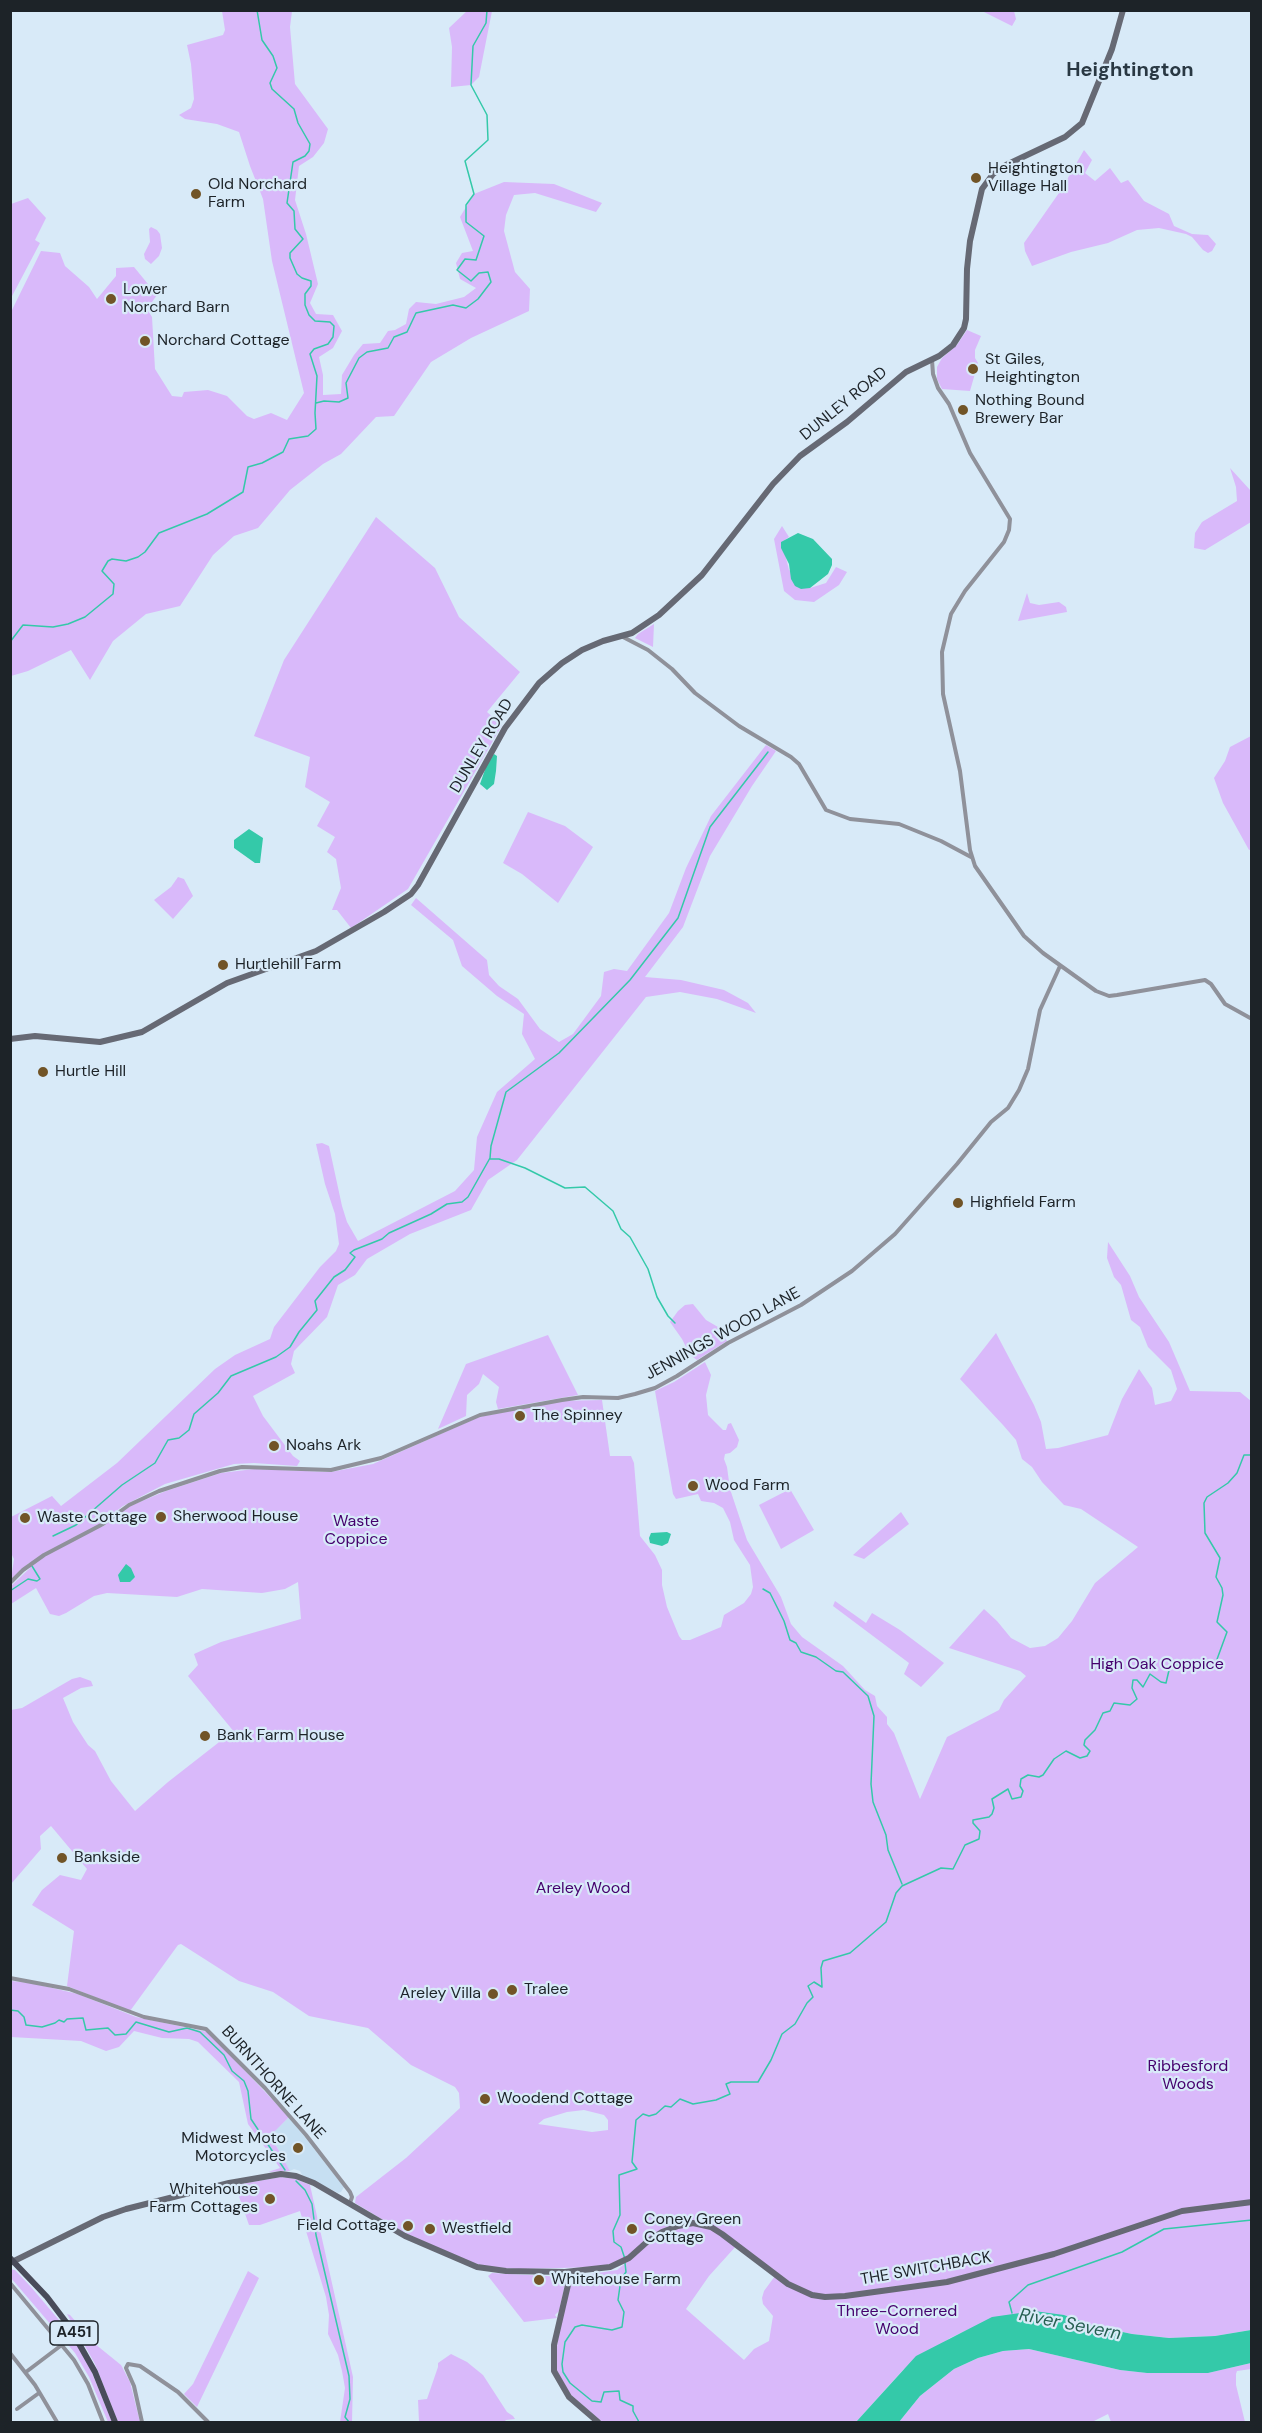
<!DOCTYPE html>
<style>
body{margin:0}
#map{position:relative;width:1262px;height:2433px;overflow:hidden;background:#d8eaf8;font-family:"DM Sans",sans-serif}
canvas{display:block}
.frame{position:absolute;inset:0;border:12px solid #1d2328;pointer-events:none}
</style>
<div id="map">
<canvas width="1262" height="2433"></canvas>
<div class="frame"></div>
</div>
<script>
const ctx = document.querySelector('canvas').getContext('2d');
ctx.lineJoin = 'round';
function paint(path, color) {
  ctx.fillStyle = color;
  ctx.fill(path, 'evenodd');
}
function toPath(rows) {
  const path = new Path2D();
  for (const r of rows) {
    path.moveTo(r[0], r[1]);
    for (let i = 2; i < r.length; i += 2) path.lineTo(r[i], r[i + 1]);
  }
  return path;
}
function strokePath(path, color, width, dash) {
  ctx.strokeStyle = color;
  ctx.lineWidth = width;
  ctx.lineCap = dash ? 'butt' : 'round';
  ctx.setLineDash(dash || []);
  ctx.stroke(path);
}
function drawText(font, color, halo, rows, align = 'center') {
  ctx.font = font + ' "DM Sans",sans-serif';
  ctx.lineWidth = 4.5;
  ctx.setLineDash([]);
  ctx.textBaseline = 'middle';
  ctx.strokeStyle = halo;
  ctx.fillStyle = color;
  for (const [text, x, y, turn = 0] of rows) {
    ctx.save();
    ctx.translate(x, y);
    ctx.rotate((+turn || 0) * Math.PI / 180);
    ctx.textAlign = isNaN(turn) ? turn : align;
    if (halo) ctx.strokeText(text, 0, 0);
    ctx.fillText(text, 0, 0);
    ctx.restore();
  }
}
const built = toPath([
 [289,2117,344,2187,341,2192,338,2193,302,2175,300,2171,294,2169,290,2171,287,2166,273,2140,272,2133]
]);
const green = toPath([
 [468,10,492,11,479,77,471,85,451,87,452,47,449,28],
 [222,11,292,11,290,27,295,84,328,129,324,143,313,157,299,166,295,200,306,234,318,284,310,303,316,314,333,315,342,331,333,348,319,357,323,375,323,395,341,394,342,375,354,355,363,344,380,343,388,331,395,330,406,324,409,309,416,302,436,304,464,297,476,288,460,279,456,263,462,253,473,251,460,217,474,194,504,182,554,184,602,203,596,212,535,193,514,195,506,215,504,231,515,272,530,289,529,311,471,338,431,362,394,416,376,417,341,454,323,464,290,490,258,528,234,536,213,555,180,606,146,614,113,641,90,680,71,650,28,671,11,676,11,312,41,251,60,253,65,266,89,287,97,299,116,276,116,268,134,267,157,295,147,309,152,317,155,369,172,396,182,397,184,392,208,390,227,396,247,416,254,419,271,413,287,420,304,393,272,261,263,199,250,166,239,132,217,124,185,119,179,115,191,108,194,99,191,64,187,45,223,35,225,30],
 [982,11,1014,11,1016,19,1012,26],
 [1084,150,1092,160,1085,173,1095,181,1110,168,1121,183,1128,180,1144,201,1169,214,1174,226,1192,234,1208,235,1216,244,1212,251,1208,253,1203,250,1192,237,1186,234,1159,228,1137,230,1108,243,1071,252,1032,266,1025,251,1024,243,1061,190],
 [28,198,46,218,35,240,40,243,11,298,11,204],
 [151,227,157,230,160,234,162,248,159,256,151,264,145,259,144,254,150,242,149,229],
 [967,330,981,336,975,350,975,358,978,363,970,391,942,389,937,379,937,367,942,358,957,345],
 [1230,468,1251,491,1251,522,1205,550,1194,548,1195,533,1202,522,1237,501,1236,487],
 [376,517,435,568,459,617,520,672,487,712,502,725,408,889,351,928,337,910,332,910,341,888,336,859,327,852,335,837,317,826,330,802,305,787,310,757,254,736,284,660],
 [782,526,789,537,782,542,789,570,810,588,826,583,836,567,847,572,839,585,814,602,795,600,784,591,774,539],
 [1027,593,1030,603,1039,605,1059,602,1066,607,1067,612,1018,621],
 [654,624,653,647,635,638,638,634],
 [1251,736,1252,849,1249,850,1223,803,1214,778,1225,761,1230,747],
 [766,745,776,751,752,786,710,856,683,927,645,977,681,980,724,990,748,1003,756,1013,717,999,680,992,646,997,517,1160,488,1180,471,1210,410,1234,367,1259,355,1275,338,1285,327,1317,294,1351,291,1364,295,1373,253,1396,263,1416,293,1456,300,1461,297,1466,254,1463,234,1464,165,1484,123,1506,99,1524,102,1527,130,1506,166,1491,221,1473,254,1469,331,1472,373,1464,479,1417,560,1401,602,1400,610,1456,631,1456,634,1463,640,1536,655,1555,662,1570,662,1585,667,1607,679,1636,682,1640,690,1640,721,1627,724,1615,744,1603,751,1594,753,1587,750,1565,734,1540,730,1522,723,1508,714,1503,701,1501,698,1494,676,1499,673,1494,655,1391,674,1382,705,1362,711,1375,706,1395,708,1415,723,1430,726,1430,728,1424,731,1423,739,1440,737,1447,730,1453,725,1454,724,1459,727,1467,730,1489,747,1540,781,1597,791,1624,802,1637,843,1666,865,1690,875,1696,877,1706,887,1717,887,1724,894,1733,920,1799,947,1737,999,1710,1004,1700,1026,1676,1020,1671,949,1648,984,1609,997,1621,1011,1638,1030,1648,1045,1646,1058,1638,1072,1621,1095,1583,1138,1547,1081,1509,1064,1505,1042,1482,1032,1467,1022,1459,1016,1440,1003,1425,960,1379,996,1333,1034,1405,1041,1422,1046,1449,1058,1448,1108,1435,1122,1399,1139,1369,1152,1388,1155,1405,1171,1401,1177,1389,1171,1370,1148,1347,1140,1327,1131,1320,1121,1285,1114,1277,1107,1258,1108,1242,1130,1276,1139,1297,1169,1342,1190,1391,1240,1392,1251,1401,1251,2330,1215,2336,1169,2338,1132,2334,1094,2326,1064,2315,972,2328,950,2338,903,2370,856,2422,602,2422,571,2395,557,2371,556,2353,561,2320,571,2284,579,2276,617,2270,649,2244,691,2221,677,2223,661,2230,628,2256,614,2263,598,2267,518,2269,489,2267,466,2261,403,2232,355,2203,356,2197,406,2158,460,2108,459,2093,455,2087,411,2065,368,2028,309,2016,273,1992,239,1981,181,1944,178,1945,130,2011,67,1986,74,1931,32,1905,42,1890,60,1875,81,1880,87,1869,51,1826,40,1836,41,1849,11,1884,11,1710,22,1708,72,1679,80,1677,91,1681,93,1686,81,1688,63,1698,73,1722,88,1745,95,1751,111,1781,135,1811,168,1782,218,1743,222,1736,235,1733,188,1676,198,1665,194,1654,221,1642,301,1619,298,1582,285,1589,262,1593,202,1589,177,1597,107,1593,94,1596,66,1613,59,1616,50,1614,36,1588,11,1604,11,1586,30,1568,29,1563,11,1580,14,1559,11,1553,11,1517,52,1496,61,1506,117,1463,215,1369,235,1355,270,1339,274,1327,320,1267,336,1251,339,1244,335,1214,325,1184,316,1144,322,1143,329,1146,342,1206,347,1222,358,1241,455,1191,474,1170,477,1137,497,1092,535,1059,522,1034,524,1014,497,996,462,966,453,940,411,905,416,898,487,960,489,975,499,986,518,999,540,1029,559,1042,573,1034,601,996,604,972,614,969,627,971,669,913,686,868,711,816],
 [584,2110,604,2115,608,2120,608,2130,592,2132,538,2124,544,2119,567,2112],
 [737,2245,775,2276,764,2291,762,2298,763,2304,773,2316,769,2341,754,2349,744,2360,686,2309,709,2276],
 [528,812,565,826,593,847,558,903,522,874,503,863],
 [178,877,184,879,193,896,173,919,154,900,171,887],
 [693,1304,706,1320,718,1327,727,1341,697,1360,690,1355,682,1339,670,1322,678,1311,685,1305],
 [548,1335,578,1395,498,1409,496,1402,499,1387,483,1374,479,1384,467,1395,466,1416,438,1429,466,1364],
 [790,1489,814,1530,781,1549,759,1505],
 [901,1512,909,1524,864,1559,853,1555],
 [835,1601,866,1623,872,1613,900,1630,944,1663,921,1687,904,1674,909,1663,833,1606],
 [11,1981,31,1983,78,1994,136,2017,208,2032,289,2117,273,2133,273,2140,290,2171,268,2172,280,2168,248,2124,239,2082,198,2042,189,2039,162,2038,134,2031,119,2047,106,2051,81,2041,11,2037],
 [281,2177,296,2179,310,2185,353,2377,352,2422,340,2422,345,2388,342,2371,338,2355,328,2334,329,2315,326,2297,300,2211,260,2225,249,2225,235,2185],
 [10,2269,15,2270,31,2287,70,2333,90,2368,112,2422,108,2422,89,2377,75,2353,11,2278],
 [248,2271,259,2278,197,2407,184,2394,193,2384],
 [492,2273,564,2277,566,2280,559,2311,555,2315,557,2318,524,2322,488,2276],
 [67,2314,70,2315,84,2331,84,2335,121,2365,130,2382,140,2422,118,2422,95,2364],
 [1029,2349,1120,2370,1147,2373,1208,2373,1251,2363,1251,2369,1237,2371,1236,2374,1236,2385,1245,2422,1111,2422,1108,2414,1092,2422,899,2422,920,2396,954,2369,978,2358,1003,2351],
 [451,2354,467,2362,483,2375,507,2412,513,2416,515,2419,506,2420,504,2422,419,2422,418,2400,427,2399,438,2367,438,2363]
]);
const water = toPath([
 [798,533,813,539,832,559,832,565,828,574,810,588,801,589,795,586,791,579,789,564,781,548,781,542],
 [494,754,497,756,496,771,494,784,487,790,480,784,487,764],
 [249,829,263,838,260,863,255,863,234,848,234,840],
 [667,1532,671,1534,668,1543,662,1546,650,1543,649,1538,651,1533],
 [126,1564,131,1568,135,1577,130,1582,120,1582,118,1575],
 [1034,2311,1064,2315,1094,2326,1132,2334,1169,2338,1215,2336,1251,2330,1251,2363,1208,2373,1147,2373,1120,2370,1029,2349,1003,2351,978,2358,954,2369,920,2396,899,2422,856,2422,916,2356,992,2317]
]);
const stream = toPath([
 [316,403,324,401,339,402,348,398,346,383,359,358,367,352,388,348,394,337,407,332,416,313,453,305,466,308,478,299,491,282,488,272,479,273,471,281,457,270,465,259,476,260,484,236,466,222,466,205,474,194,465,161,488,140,487,115,471,85,473,46,486,23,487,10],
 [10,642,23,625,53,627,68,624,85,617,113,594,114,584,102,571,108,561,112,559,126,561,138,557,145,552,159,533,207,514,243,492,248,467,262,463,283,452,289,439,308,436,316,429,315,413,317,376,310,354,314,349,328,344,333,337,334,326,330,322,315,321,309,315,305,305,305,294,311,286,311,281,302,278,297,274,290,258,290,253,303,239,295,229,294,211,287,203,293,162,305,156,309,151,310,144,298,123,294,109,272,89,270,83,277,68,273,56,262,40,257,10],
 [490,1159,499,1159,525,1168,565,1188,585,1187,613,1211,621,1229,630,1237,648,1269,657,1297,668,1316,675,1323],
 [53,1536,76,1525,122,1485,155,1463,168,1440,179,1438,189,1430,194,1414,218,1393,231,1376,276,1357,290,1347,299,1332,317,1310,315,1301,334,1277,345,1270,355,1257,350,1253,354,1250,382,1239,389,1233,431,1214,447,1204,462,1202,468,1197,490,1158,491,1146,506,1092,559,1053,630,980,678,918,710,827,768,752],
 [763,1589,770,1593,784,1621,790,1640,796,1643,801,1652,816,1657,836,1671,843,1672,868,1696,874,1716,871,1784,873,1802,886,1835,888,1850,902,1884],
 [10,1591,28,1579,37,1581,40,1579,32,1566],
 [10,2010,18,2011,24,2017,26,2025,42,2027,55,2023,59,2020,64,2022,67,2019,83,2018,86,2030,108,2028,115,2035,126,2034,136,2022,169,2032,187,2028,200,2032,224,2055,232,2071,244,2081,248,2091,251,2119,285,2170],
 [296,2181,305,2190,312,2204,316,2235,349,2376,350,2399,345,2417,349,2422],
 [625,2259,621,2247,614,2242,613,2231,620,2215,619,2175,637,2169,632,2162,636,2120,643,2114,649,2116,656,2114,665,2106,671,2107,680,2099,693,2104,716,2100,730,2094,726,2084,731,2082,758,2082,771,2060,782,2034,795,2024,807,2003,813,1997,808,1986,814,1982,822,1987,821,1968,823,1961,850,1953,886,1922,896,1893,902,1886,941,1868,953,1869,965,1845,979,1839,980,1831,973,1823,973,1820,989,1817,992,1814,994,1808,992,1799,1008,1789,1012,1799,1021,1797,1023,1791,1020,1786,1021,1779,1028,1775,1039,1777,1043,1775,1054,1759,1066,1751,1080,1758,1087,1756,1090,1751,1084,1745,1085,1740,1095,1730,1103,1713,1110,1711,1114,1703,1130,1705,1137,1699,1132,1688,1133,1680,1137,1680,1143,1687,1150,1674,1161,1682,1166,1683,1170,1666,1177,1665,1200,1668,1205,1662,1216,1662,1227,1632,1217,1622,1223,1595,1222,1588,1216,1577,1220,1558,1205,1533,1204,1503,1207,1497,1228,1483,1237,1473,1244,1455,1252,1455],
 [625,2263,626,2272,621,2279,618,2300,624,2312,622,2327,612,2330,582,2325,575,2327,565,2342,562,2364,563,2372,570,2383,592,2401,601,2402,604,2392,619,2391,620,2400,633,2406,633,2411,639,2422],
 [1012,2313,1009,2302,1028,2285,1122,2252,1164,2229,1252,2220]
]);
const street = toPath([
 [932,360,933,374,938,388,949,404,970,453,1010,519,1009,530,1004,542,965,591,951,614,942,652,943,694,960,771,970,850,975,866,1024,936,1043,953,1096,991,1109,996,1117,995,1205,980,1211,984,1225,1004,1252,1019],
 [623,637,648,650,672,669,695,693,739,726,791,757,799,764,826,810,850,819,899,824,941,841,971,857],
 [10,1583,23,1570,44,1555,103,1524,129,1505,159,1491,220,1471,242,1467,331,1470,381,1458,480,1415,562,1400,583,1397,618,1398,635,1394,655,1388,677,1376,728,1343,801,1305,852,1271,895,1234,957,1164,991,1122,1008,1108,1019,1090,1028,1069,1040,1010,1060,966],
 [10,1978,69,1989,144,2017,206,2029,265,2088,306,2135,350,2192,352,2197,350,2203],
 [10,2283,74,2360,88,2384,103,2422],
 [10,2353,35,2385,57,2422],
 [26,2372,63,2344],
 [17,2409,39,2393],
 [142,2422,134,2386,126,2368,128,2364,140,2366,178,2392,208,2422]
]);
const secondary = toPath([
 [10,1039,35,1036,100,1042,142,1032,227,983,316,951,384,912,411,894,418,885,505,728,539,683,562,663,582,650,603,641,632,633,659,615,702,575,773,484,800,456,847,422,906,372,939,356,953,345,964,328,966,319,967,269,970,241,982,189,993,174,1006,165,1065,137,1082,123,1112,49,1123,10],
 [10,2263,103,2217,126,2209,229,2183,281,2174,296,2176,314,2183,405,2236,477,2267,506,2271,565,2272,610,2267,629,2258,648,2241,662,2232,678,2226,693,2223,711,2227,722,2234,788,2284,812,2295,825,2297,845,2296,947,2282,1054,2254,1182,2211,1252,2202],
 [571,2272,554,2345,554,2371,569,2397,598,2422]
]);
const primary = toPath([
 [10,2258,47,2297,69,2326,95,2372,115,2422]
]);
const markers = [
 [976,178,6,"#715427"],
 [196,194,6,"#715427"],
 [111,299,6,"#715427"],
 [145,341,6,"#715427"],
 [973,369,6,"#715427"],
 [963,410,6,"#715427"],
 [223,965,6,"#715427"],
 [43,1072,6,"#715427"],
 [958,1203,6,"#715427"],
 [520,1416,6,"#715427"],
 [274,1446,6,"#715427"],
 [693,1486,6,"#715427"],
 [161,1517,6,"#715427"],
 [25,1518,6,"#715427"],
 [205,1736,6,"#715427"],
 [62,1858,6,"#715427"],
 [512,1990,6,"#715427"],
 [493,1994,6,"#715427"],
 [485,2099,6,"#715427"],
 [298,2148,6,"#715427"],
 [270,2199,6,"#715427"],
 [408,2226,6,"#715427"],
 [430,2229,6,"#715427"],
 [632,2229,6,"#715427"],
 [539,2280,6,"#715427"]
];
const shields = [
 [74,2333,48]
];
const shieldNames = [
 ["A451",74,2333]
];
const poiNames = [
 ["Heightington",988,169],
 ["Village Hall",988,187],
 ["Old Norchard",208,185],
 ["Farm",208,203],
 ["Lower",123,290],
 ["Norchard Barn",123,308],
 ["Norchard Cottage",157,341],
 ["St Giles,",985,360],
 ["Heightington",985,378],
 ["Nothing Bound",975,401],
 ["Brewery Bar",975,419],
 ["Hurtlehill Farm",235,965],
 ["Hurtle Hill",55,1072],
 ["Highfield Farm",970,1203],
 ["The Spinney",532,1416],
 ["Noahs Ark",286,1446],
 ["Wood Farm",705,1486],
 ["Sherwood House",173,1517],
 ["Waste Cottage",37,1518],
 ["Bank Farm House",217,1736],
 ["Bankside",74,1858],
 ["Tralee",524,1990],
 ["Areley Villa",481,1994,"right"],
 ["Woodend Cottage",497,2099],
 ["Midwest Moto",286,2139,"right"],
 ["Motorcycles",286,2157,"right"],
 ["Whitehouse",258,2190,"right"],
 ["Farm Cottages",258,2208,"right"],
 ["Coney Green",644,2220],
 ["Cottage",644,2238],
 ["Field Cottage",396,2226,"right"],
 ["Westfield",442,2229],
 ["Whitehouse Farm",551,2280]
];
const streetNames = [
 ["DUNLEY ROAD",844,404,-39],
 ["DUNLEY ROAD",482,746,-59],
 ["JENNINGS WOOD LANE",723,1334,-29],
 ["BURNTHORNE LANE",273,2083,48],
 ["THE SWITCHBACK",926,2269,-10]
];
const parkNames = [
 ["Waste",356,1522],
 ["Coppice",356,1540],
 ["High Oak Coppice",1157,1665],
 ["Areley Wood",583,1889],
 ["Ribbesford",1188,2067],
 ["Woods",1188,2085],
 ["Three-Cornered",897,2312],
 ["Wood",897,2330]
];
const waterNames = [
 ["River Severn",1070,2325,11]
];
const quarterNames = [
 ["Heightington",1130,71]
];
paint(built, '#c6dff2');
paint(green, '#d9b9fa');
paint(water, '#34c9a9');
strokePath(stream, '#34c9a9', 1.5);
strokePath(street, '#8f919a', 4);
strokePath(secondary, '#666974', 6);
strokePath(primary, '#494c5a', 6);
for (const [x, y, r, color] of markers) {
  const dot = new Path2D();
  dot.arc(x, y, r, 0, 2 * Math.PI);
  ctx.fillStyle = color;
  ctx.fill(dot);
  strokePath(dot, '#d8eaf8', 2);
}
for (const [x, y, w] of shields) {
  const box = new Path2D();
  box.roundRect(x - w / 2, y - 12, w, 24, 4.5);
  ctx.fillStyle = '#d8eaf8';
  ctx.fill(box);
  strokePath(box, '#1d2328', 1.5);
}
drawText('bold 15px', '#1d2328', null, shieldNames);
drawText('16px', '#1d2328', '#d8eaf8', poiNames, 'left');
drawText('16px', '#1d2328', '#d8eaf8', streetNames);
drawText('16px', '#45006d', '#d8eaf8', parkNames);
drawText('italic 18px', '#286052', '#d8eaf8', waterNames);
drawText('bold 20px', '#293843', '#d8eaf8', quarterNames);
</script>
